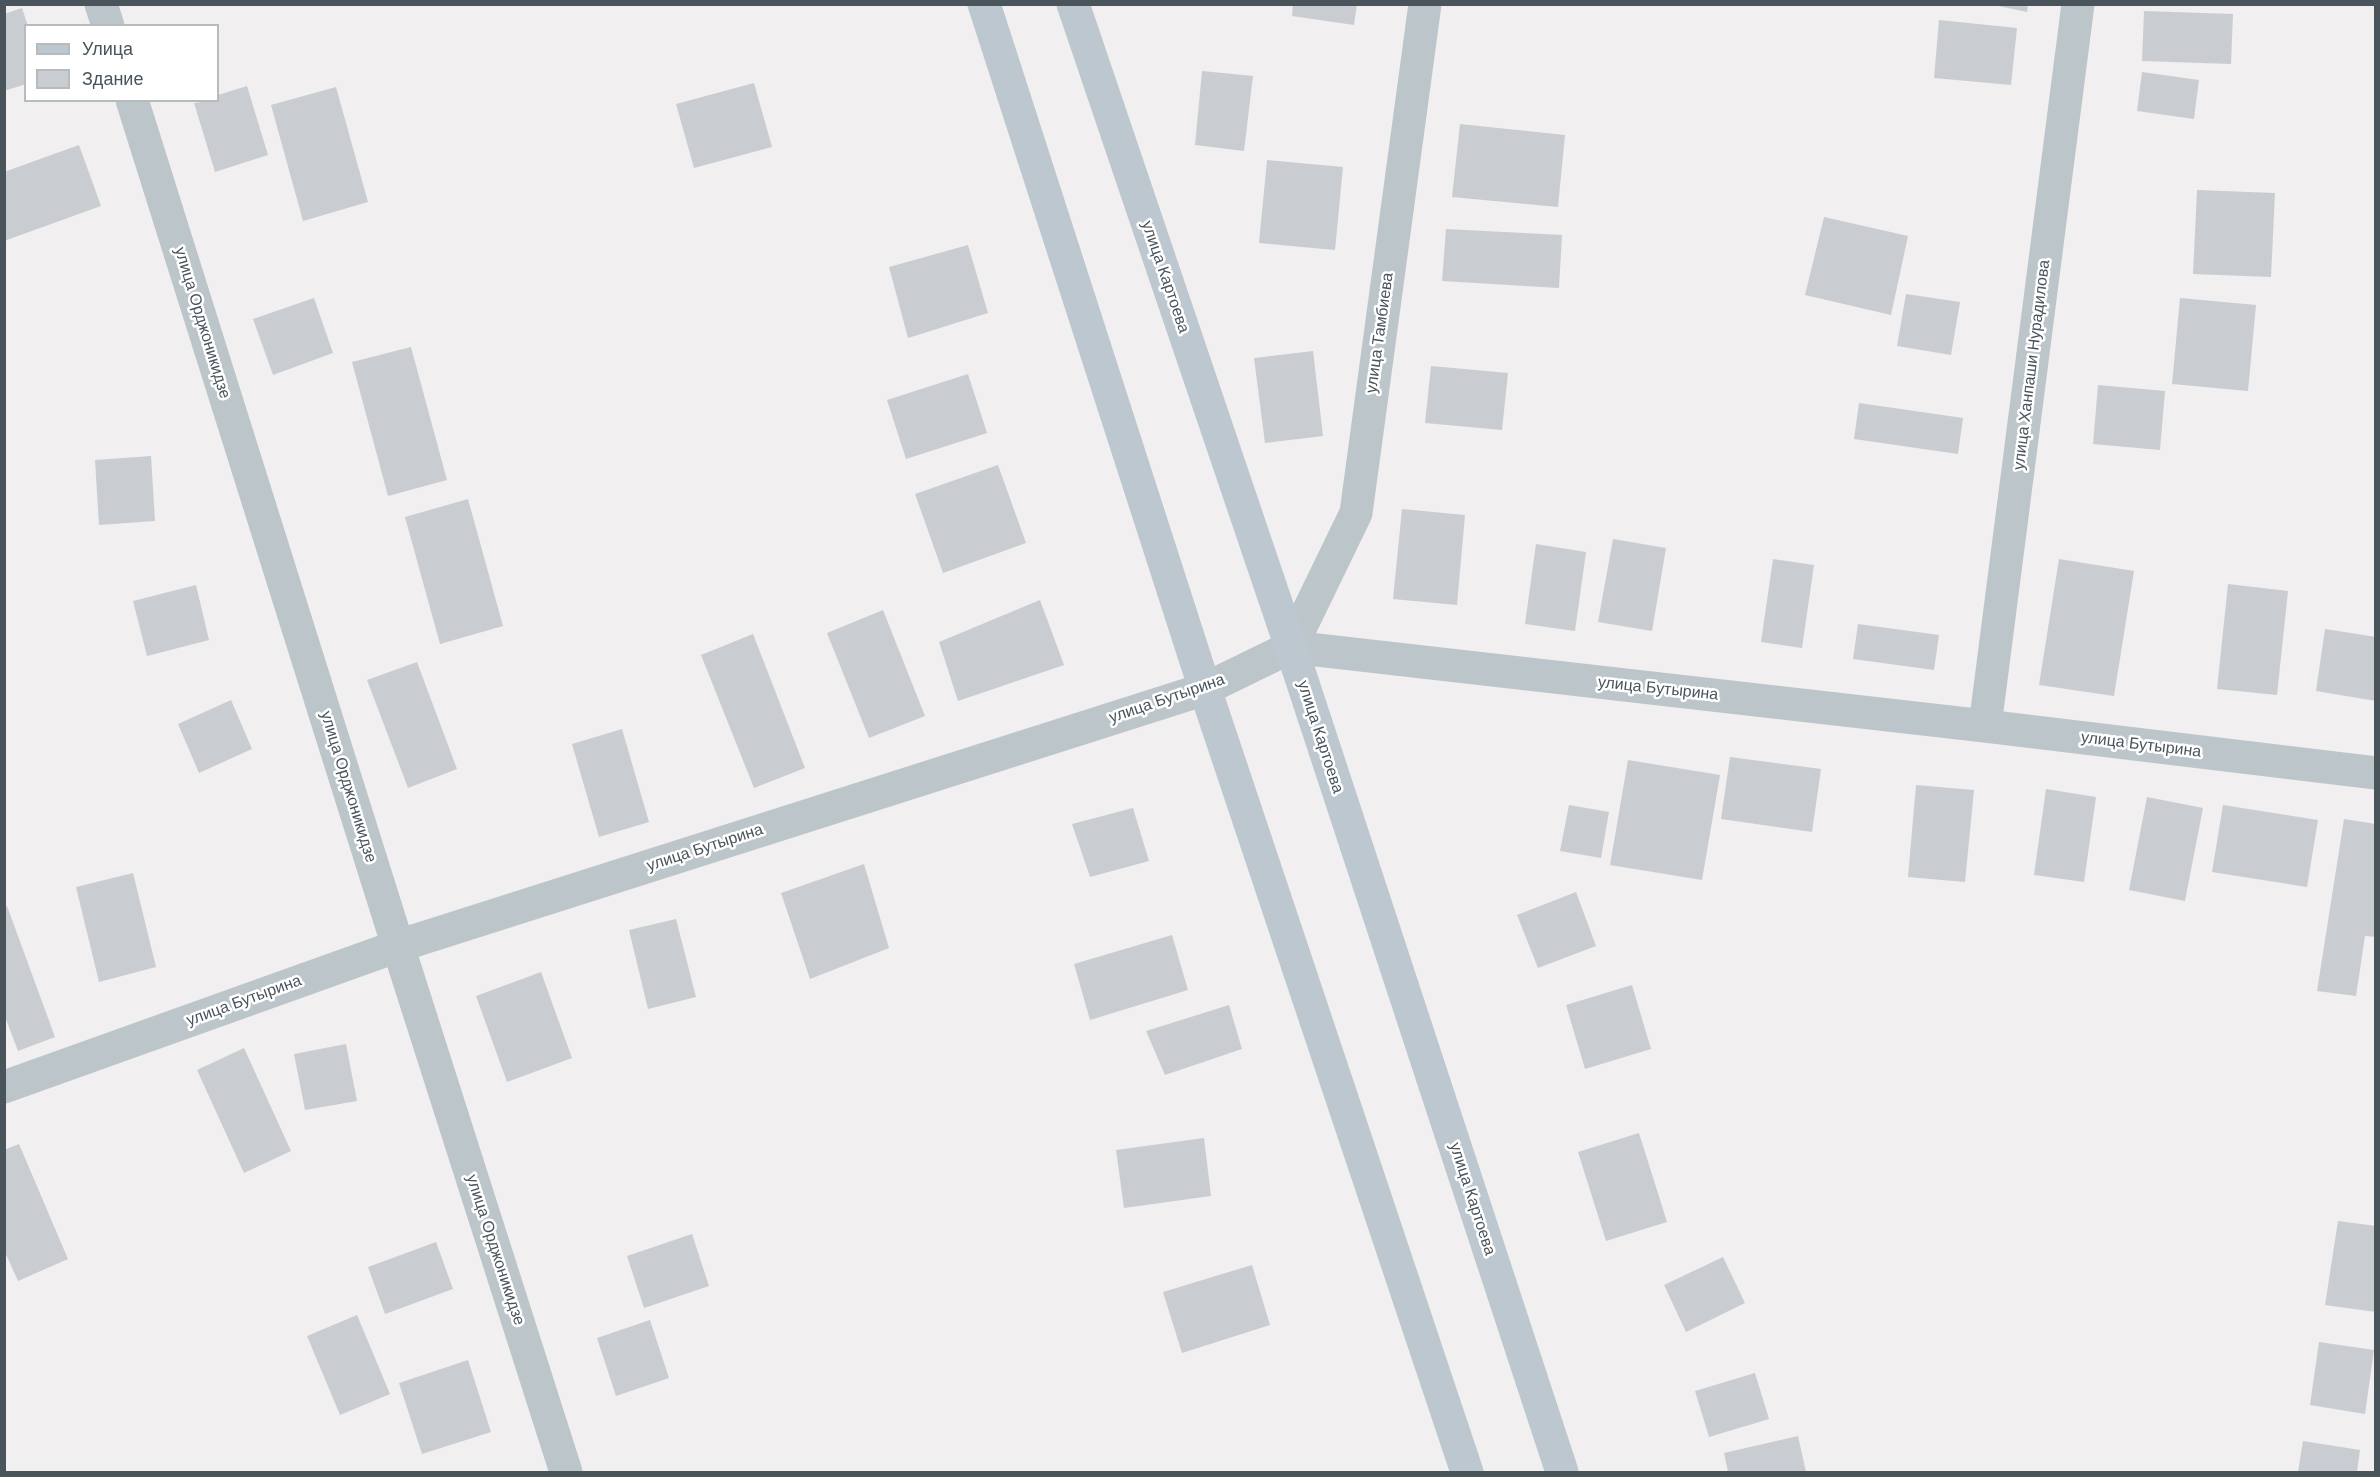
<!DOCTYPE html>
<meta charset="utf-8">
<style>
body{margin:0}
#map{position:relative;width:2380px;height:1477px;overflow:hidden;background:#f1efef;font-family:Arial,sans-serif}
canvas{display:block}
.frame{position:absolute;inset:0;border:6px solid #49545b;pointer-events:none}
.legend{position:absolute;left:24px;top:24px;width:195px;height:78px;box-sizing:border-box;background:#fff;border:2px solid #b6bbbd;margin:0;padding:8px 10px;list-style:none;font-size:18px;color:#49545b}
.legend li{display:flex;align-items:center;gap:12px;height:30px}
.legend b{width:30px;border:2px solid #b6bbbd}
</style>
<div id="map">
<canvas width="2380" height="1477"></canvas>
<div class="frame"></div>
<ul class="legend">
<li><b style="height:8px;background:#bcc7cf"></b>Улица</li>
<li><b style="height:16px;background:#c9cdd1"></b>Здание</li>
</ul>
</div>
<script>
const ctx = document.querySelector('canvas').getContext('2d');
ctx.lineJoin = 'round';
function paint(path, color) {
  ctx.fillStyle = color;
  ctx.fill(path, 'evenodd');
}
function toPath(rows) {
  const path = new Path2D();
  for (const r of rows) {
    path.moveTo(r[0], r[1]);
    for (let i = 2; i < r.length; i += 2) path.lineTo(r[i], r[i + 1]);
  }
  return path;
}
function strokePath(path, color, width, dash) {
  ctx.strokeStyle = color;
  ctx.lineWidth = width;
  ctx.lineCap = dash ? 'butt' : 'round';
  ctx.setLineDash(dash || []);
  ctx.stroke(path);
}
function drawText(font, color, halo, rows, align = 'center') {
  ctx.font = font + ' Arial,sans-serif';
  ctx.lineWidth = 5;
  ctx.setLineDash([]);
  ctx.textBaseline = 'middle';
  ctx.strokeStyle = halo;
  ctx.fillStyle = color;
  for (const [text, x, y, turn = 0] of rows) {
    ctx.save();
    ctx.translate(x, y);
    ctx.rotate((+turn || 0) * Math.PI / 180);
    ctx.textAlign = isNaN(turn) ? turn : align;
    if (halo) ctx.strokeText(text, 0, 0);
    ctx.fillText(text, 0, 0);
    ctx.restore();
  }
}
const building = toPath([
 [1293,4,1357,4,1354,25,1292,16],
 [1989,4,2028,4,2027,12],
 [22,8,28,26,26,26,26,84,4,91,4,14],
 [2144,11,2233,14,2231,64,2142,61],
 [1939,20,2017,28,2011,85,1934,78],
 [1202,71,1253,76,1244,151,1195,145],
 [2142,72,2199,80,2194,119,2137,111],
 [754,83,772,147,694,168,676,104],
 [247,86,268,155,215,172,194,103,218,100,218,95],
 [336,87,368,202,303,221,271,105],
 [1460,124,1565,135,1558,207,1452,197],
 [79,145,101,206,4,241,4,172],
 [1267,160,1343,167,1335,250,1259,243],
 [2197,190,2275,193,2271,277,2193,274],
 [1824,217,1908,236,1891,315,1805,295],
 [1446,229,1562,235,1559,288,1442,281],
 [968,245,988,313,908,338,889,267],
 [1906,294,1960,302,1951,355,1897,346],
 [314,298,333,353,273,375,253,319],
 [2180,298,2256,305,2248,391,2172,384],
 [411,347,447,480,388,496,352,362],
 [1313,351,1323,436,1265,443,1254,358],
 [1431,366,1508,373,1502,430,1425,423],
 [968,374,987,433,906,459,887,400],
 [2098,385,2165,391,2160,450,2093,444],
 [1859,403,1963,418,1958,454,1854,439],
 [151,456,155,521,99,525,95,460],
 [998,465,1026,543,943,573,915,494],
 [468,499,503,626,440,644,405,517],
 [1402,509,1465,515,1457,605,1393,599],
 [1613,539,1666,548,1652,631,1598,622],
 [1536,544,1586,552,1575,631,1525,624],
 [1773,559,1814,565,1802,648,1761,642],
 [2059,559,2134,571,2114,696,2039,685],
 [2228,584,2288,591,2277,695,2217,689],
 [196,585,209,640,147,656,133,601],
 [1040,600,1064,665,958,701,939,642],
 [883,610,925,716,869,738,827,633],
 [1858,624,1939,635,1934,670,1853,659],
 [2325,629,2376,637,2376,701,2316,691],
 [753,634,805,768,754,788,701,655],
 [417,662,457,769,408,788,367,680],
 [231,700,252,749,199,773,178,724],
 [622,729,649,822,599,837,572,744],
 [1730,757,1821,769,1812,832,1721,819],
 [1628,760,1720,775,1702,880,1610,865],
 [1916,785,1974,790,1965,882,1908,877],
 [2046,789,2096,797,2084,882,2034,875],
 [2147,797,2203,808,2185,901,2129,890],
 [1569,805,1609,812,1601,858,1560,851],
 [2223,805,2318,820,2307,887,2212,872],
 [1133,808,1149,861,1090,877,1072,824],
 [2344,819,2376,824,2376,937,2365,936,2356,996,2317,991],
 [864,864,889,948,810,979,781,893],
 [133,873,156,967,99,982,76,887],
 [1576,892,1596,946,1538,968,1517,915],
 [7,906,55,1037,18,1051,4,1014,4,907],
 [676,919,696,997,648,1009,629,930],
 [1172,935,1188,990,1090,1020,1074,964],
 [541,972,572,1058,507,1082,476,996],
 [1632,985,1651,1049,1585,1069,1566,1005],
 [1229,1005,1242,1049,1165,1075,1146,1031],
 [346,1044,357,1101,305,1110,294,1054],
 [244,1048,291,1151,244,1173,197,1070],
 [1639,1133,1667,1222,1606,1241,1578,1152],
 [1204,1138,1211,1196,1124,1208,1116,1150],
 [19,1144,68,1259,18,1281,4,1250,4,1150],
 [2338,1221,2376,1226,2376,1312,2325,1305],
 [692,1234,709,1286,644,1308,627,1256],
 [436,1242,453,1289,385,1314,368,1267],
 [1723,1257,1745,1303,1686,1332,1664,1285],
 [1252,1265,1270,1325,1182,1353,1163,1292],
 [357,1315,390,1394,340,1415,307,1336],
 [650,1320,669,1378,616,1396,597,1338],
 [2319,1342,2374,1350,2365,1414,2310,1405],
 [468,1360,491,1432,422,1454,399,1383],
 [1755,1373,1769,1419,1709,1437,1695,1391],
 [1798,1436,1806,1472,1728,1472,1724,1453],
 [2303,1441,2360,1450,2357,1472,2298,1472]
]);
const street = toPath([
 [101,4,108,26],
 [132,100,398,946,566,1472],
 [1291,647,1356,513,1425,4],
 [1985,726,2078,4],
 [4,1087,398,946,1205,689,1291,647,1985,726,2376,773]
]);
const secondary = toPath([
 [984,4,1205,689,1467,1472],
 [1073,4,1291,647,1562,1472]
]);
const streetNames = [
 ["улица Картоева",1165,277,71],
 ["улица Орджоникидзе",202,323,73],
 ["улица Тамбиева",1380,333,-82],
 ["улица Ханпаши Нурадилова",2032,365,-83],
 ["улица Бутырина",1658,689,6],
 ["улица Бутырина",1167,699,-19],
 ["улица Картоева",1320,737,72],
 ["улица Бутырина",2141,745,7],
 ["улица Орджоникидзе",348,787,73],
 ["улица Бутырина",705,848,-18],
 ["улица Бутырина",244,1001,-20],
 ["улица Картоева",1472,1199,72],
 ["улица Орджоникидзе",495,1250,72]
];
paint(building, '#c9cdd1');
strokePath(street, '#bcc5ca', 33);
strokePath(secondary, '#bcc7cf', 33);
drawText('16px', '#49545b', '#fff', streetNames);
</script>
